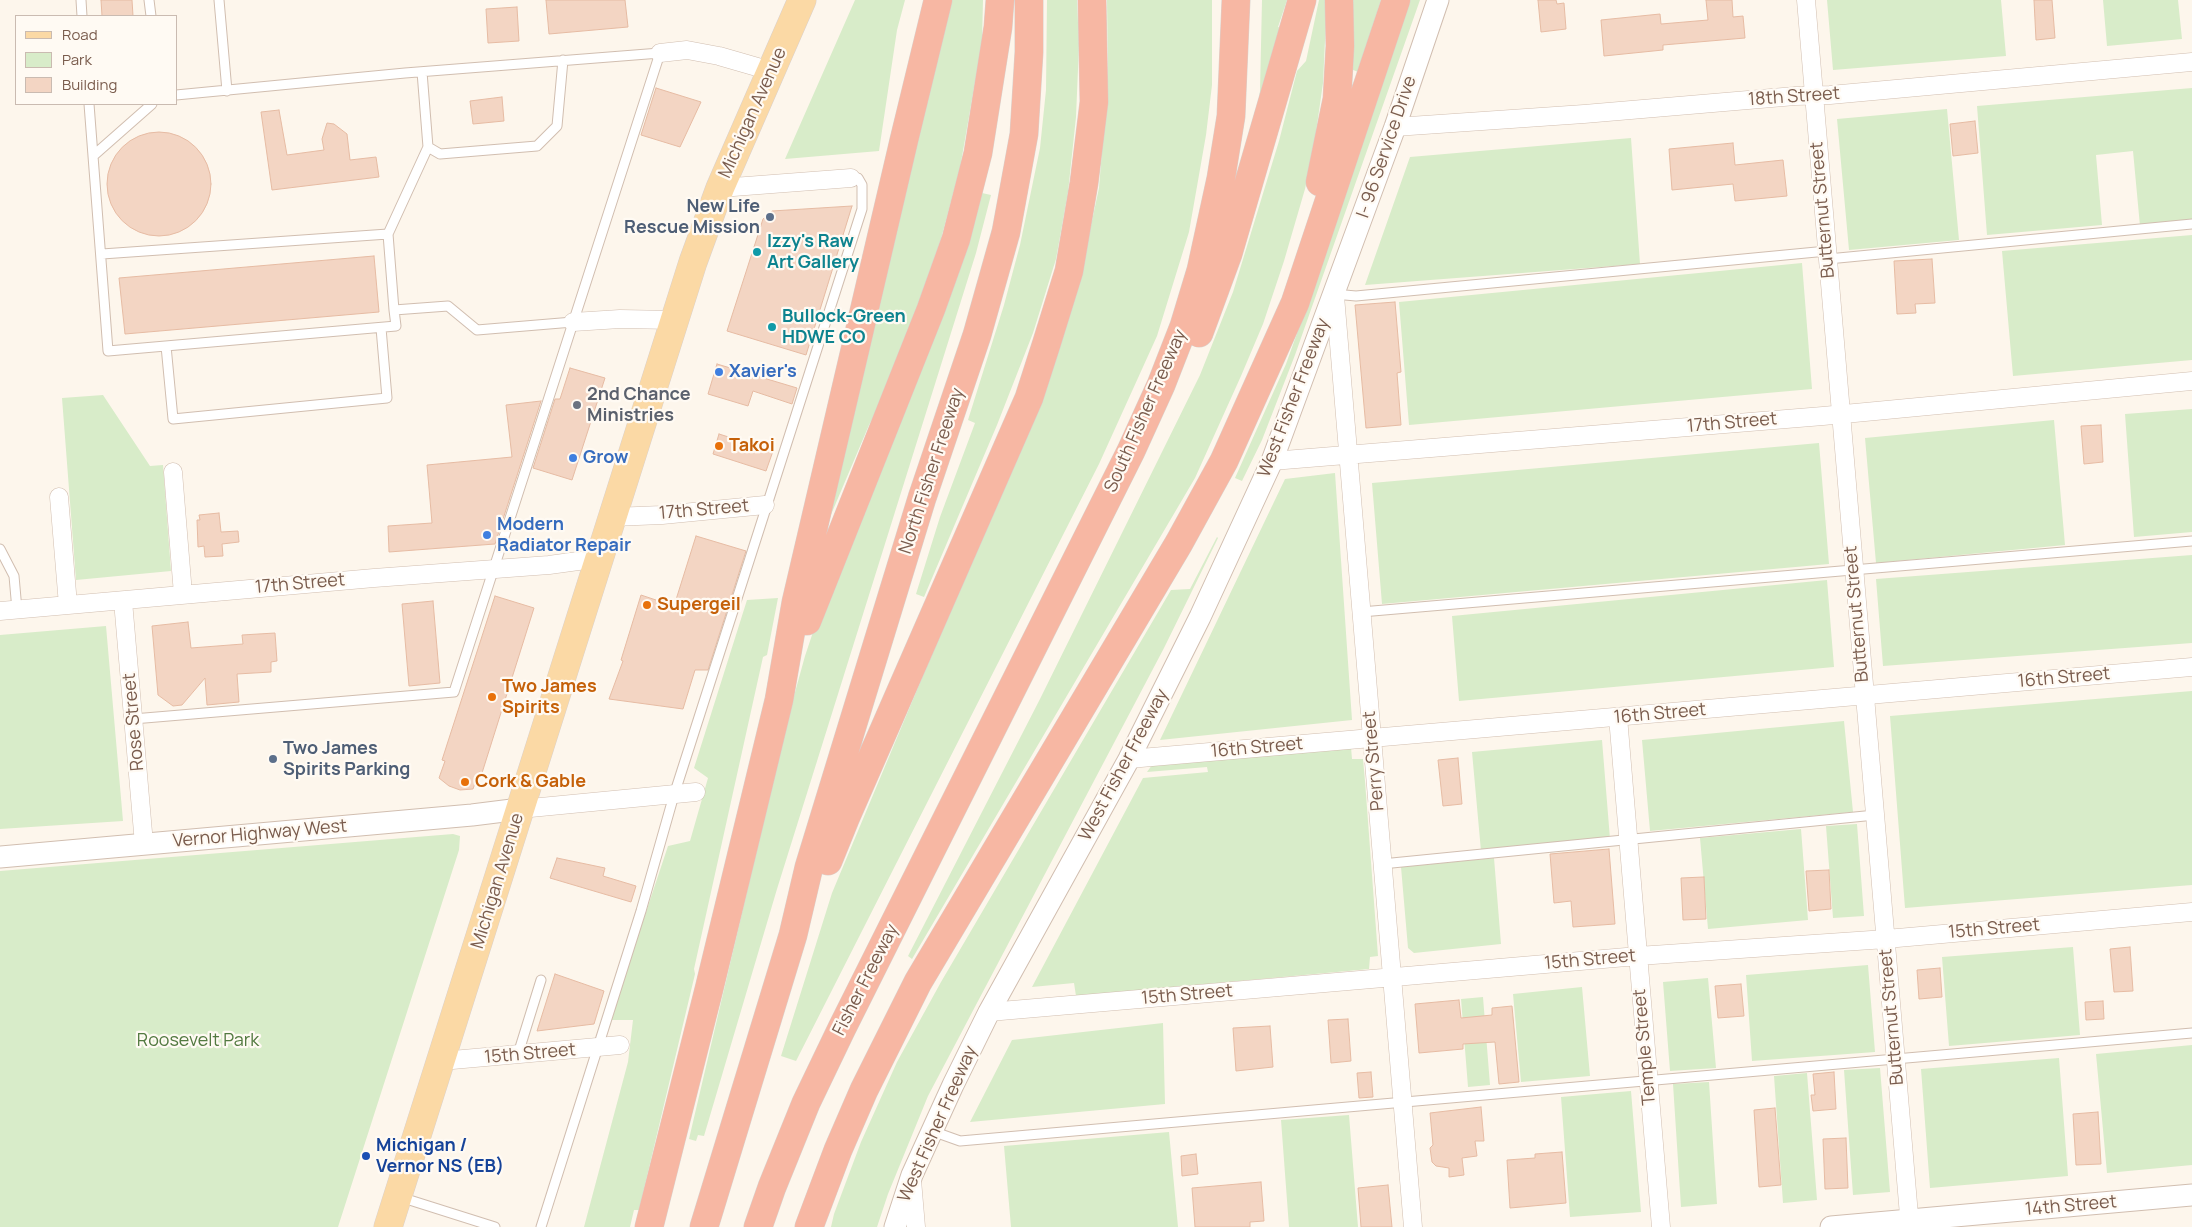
<!DOCTYPE html>
<style>
body{margin:0}
#map{position:relative;width:2192px;height:1227px;overflow:hidden;background:#fdf6ec;font-family:Manrope,sans-serif}
canvas{display:block}
.legend{position:absolute;left:15px;top:15px;width:162px;height:90px;box-sizing:border-box;background:#fffaf3;border:1px solid #cabbb1;margin:0;padding:6px 9px;list-style:none;font-size:15px;color:#7a5c4d}
.legend li{display:flex;align-items:center;gap:10px;height:25px}
.legend b{width:25px;border:1px solid #cabbb1}
</style>
<div id="map">
<canvas width="2192" height="1227"></canvas>
<ul class="legend">
<li><b style="height:6px;background:#fbd9a5"></b>Road</li>
<li><b style="height:14px;background:#d8ecc9"></b>Park</li>
<li><b style="height:14px;background:#f3d5c3"></b>Building</li>
</ul>
</div>
<script>
const ctx = document.querySelector('canvas').getContext('2d');
ctx.lineJoin = 'round';
function paint(path, color) {
  ctx.fillStyle = color;
  ctx.fill(path, 'evenodd');
}
function toPath(rows) {
  const path = new Path2D();
  for (const r of rows) {
    if (r.length === 3) {
      path.moveTo(r[0] + r[2], r[1]);
      path.arc(r[0], r[1], r[2], 0, 2 * Math.PI);
      continue;
    }
    path.moveTo(r[0], r[1]);
    for (let i = 2; i < r.length; i += 2) path.lineTo(r[i], r[i + 1]);
  }
  return path;
}
function strokePath(path, color, width, dash) {
  ctx.strokeStyle = color;
  ctx.lineWidth = width;
  ctx.lineCap = dash ? 'butt' : 'round';
  ctx.setLineDash(dash || []);
  ctx.stroke(path);
}
function drawText(font, color, halo, rows, align = 'center') {
  ctx.font = font + ' Manrope,sans-serif';
  ctx.lineWidth = 4.5;
  ctx.setLineDash([]);
  ctx.textBaseline = 'middle';
  ctx.strokeStyle = halo;
  ctx.fillStyle = color;
  for (const [text, x, y, turn = 0] of rows) {
    ctx.save();
    ctx.translate(x, y);
    ctx.rotate((+turn || 0) * Math.PI / 180);
    ctx.textAlign = isNaN(turn) ? turn : align;
    if (halo) ctx.strokeText(text, 0, 0);
    ctx.fillText(text, 0, 0);
    ctx.restore();
  }
}
const green = toPath([
 [855,0,905,0,897,30,879,151,785,159],
 [951,0,983,0,982,42,960,168,941,239,888,390,869,425,830,517,823,515],
 [1047,0,1077,0,1079,45,1076,117,1068,192,1056,259,1033,333,997,425,924,597,916,594,940,517,975,423,968,420,1004,305,1020,245,1040,148,1046,90],
 [1107,0,1212,0,1212,85,1206,135,1189,232,1157,336,1099,464,796,1061,781,1056,832,893,973,556,1078,286,1099,188,1108,76],
 [1262,0,1287,0,1278,27,1286,30,1258,105,1260,91],
 [1319,0,1326,0,1326,19,1323,83,1315,139,1305,189,1284,261,1263,324,1241,376,1195,478,912,959,908,956,1040,699,1200,375,1233,292,1279,141,1297,71,1306,61],
 [1350,0,1381,0,1358,72,1351,69],
 [1407,0,1420,0,1295,355,1262,440,1242,481,1235,478,1286,364,1304,314],
 [1827,0,2001,0,2006,56,1833,70],
 [2103,0,2178,0,2182,39,2107,46],
 [2192,88,2192,221,2140,226,2133,151,2096,155,2102,225,1987,235,1977,106],
 [1947,109,1959,240,1849,250,1837,119],
 [1631,138,1640,264,1365,285,1410,157],
 [982,193,991,195,976,253,777,889,704,1136,698,1135,696,1141,689,1139,786,725,805,656,831,578,956,275],
 [2192,235,2192,360,2013,376,2002,251],
 [1802,263,1812,389,1409,425,1399,302],
 [103,395,150,466,163,465,171,571,76,580,62,398],
 [2192,409,2192,532,2134,537,2125,414],
 [2054,420,2065,545,1876,563,1865,438],
 [1819,443,1829,564,1382,604,1372,483],
 [1335,473,1352,720,1160,740,1285,479],
 [1217,537,1218,538,1164,648,928,1096,888,1194,877,1227,831,1227,834,1214,861,1142,897,1062,941,982,1171,590,1190,589],
 [2192,555,2192,643,1883,666,1876,579],
 [1827,580,1834,667,1459,701,1452,616],
 [778,598,767,655,763,657,694,969,695,974,639,1210,634,1210,630,1227,584,1227,628,1062,633,1020,610,1020,668,846,690,841,708,778,694,768,747,600],
 [106,626,123,821,0,829,0,635],
 [2192,691,2192,885,1905,908,1890,716],
 [1844,721,1853,812,1650,831,1642,740],
 [1602,740,1610,839,1481,851,1472,752],
 [1351,747,1352,759,1363,759,1365,781,1378,956,1370,957,1369,969,1076,996,1074,983,1032,987,1143,778,1208,772,1207,767,1147,772,1152,765],
 [1857,824,1864,916,1833,918,1826,826],
 [1801,829,1808,920,1708,929,1700,838],
 [453,834,460,836,459,850,338,1227,0,1227,0,871],
 [1494,858,1501,944,1414,953,1408,948,1401,867],
 [2073,947,2080,1035,1949,1046,1942,957],
 [1868,965,1875,1052,1752,1061,1746,975],
 [1708,978,1716,1068,1670,1071,1663,982],
 [1582,987,1590,1076,1521,1082,1513,994],
 [1483,997,1490,1085,1468,1087,1461,999],
 [1163,1023,1165,1104,970,1122,1012,1040],
 [2192,1045,2192,1165,2107,1173,2096,1054],
 [2059,1058,2068,1176,1930,1188,1921,1069],
 [1880,1068,1890,1192,1853,1195,1844,1070],
 [1807,1073,1817,1200,1783,1203,1774,1076],
 [1709,1082,1717,1204,1681,1207,1673,1084],
 [1631,1091,1641,1212,1570,1217,1561,1097],
 [1349,1115,1358,1227,1289,1227,1281,1120],
 [1169,1132,1178,1227,1011,1227,1004,1146]
]);
const building = toPath([
 [101,0,132,0,133,16,102,16,101,0],
 [546,0,625,0,628,27,549,34,546,0],
 [1538,0,1556,0,1557,4,1564,3,1566,29,1541,32,1538,0],
 [1706,0,1732,0,1733,17,1743,16,1745,38,1663,45,1663,50,1604,56,1601,20,1660,14,1661,24,1708,20,1706,0],
 [2034,0,2052,0,2055,38,2036,40,2034,0],
 [517,7,519,41,488,43,486,9,517,7],
 [656,88,701,102,680,147,641,135,656,88],
 [502,97,504,121,473,124,470,101,502,97],
 [279,110,287,155,324,150,322,139,327,123,334,124,347,134,350,160,376,157,379,177,272,190,261,112,279,110],
 [1975,121,1978,153,1953,156,1950,124,1975,121],
 [159,184,52],
 [1733,143,1735,165,1783,160,1787,196,1735,201,1733,184,1672,190,1669,149,1733,143],
 [852,206,806,355,727,331,763,219,772,211,852,206],
 [374,256,379,312,125,334,119,278,374,256],
 [1932,259,1935,303,1915,304,1916,313,1897,314,1894,261,1932,259],
 [1395,302,1401,372,1397,373,1401,425,1366,428,1355,305,1395,302],
 [717,364,797,388,792,404,753,391,748,406,708,394,717,364],
 [570,368,605,378,572,480,533,468,555,399,560,399,570,368],
 [541,401,495,544,389,552,388,526,432,523,427,465,512,457,506,405,541,401],
 [2101,425,2103,462,2084,464,2081,426,2101,425],
 [719,434,773,451,766,471,713,454,719,434],
 [219,513,221,532,238,531,239,542,222,544,223,556,205,557,204,546,198,547,197,520,200,520,199,515,219,513],
 [696,536,746,551,708,670,695,670,683,709,609,699,623,661,621,660,641,595,674,606,696,536],
 [495,596,534,608,482,773,479,772,473,789,460,790,449,786,439,778,445,761,442,760,495,596],
 [433,601,440,683,409,686,402,604,433,601],
 [188,622,191,648,243,644,242,635,275,633,277,661,271,662,271,672,237,674,239,702,207,705,205,678,182,705,173,706,158,695,152,626,188,622],
 [1458,758,1462,804,1443,806,1438,760,1458,758],
 [1609,849,1615,924,1573,927,1571,901,1554,903,1550,854,1609,849],
 [557,858,605,868,603,876,636,886,631,902,550,878,557,858],
 [1829,870,1831,909,1809,911,1806,871,1829,870],
 [1704,877,1706,919,1683,920,1681,878,1704,877],
 [2130,947,2133,991,2114,992,2110,949,2130,947],
 [1940,968,1942,997,1919,999,1917,970,1940,968],
 [555,974,604,991,594,1024,537,1031,555,974],
 [1741,984,1744,1016,1718,1018,1715,986,1741,984],
 [1459,1000,1461,1018,1492,1015,1492,1008,1512,1006,1519,1082,1499,1084,1495,1042,1463,1044,1463,1049,1419,1053,1415,1004,1459,1000],
 [2103,1001,2104,1019,2086,1020,2085,1002,2103,1001],
 [1348,1019,1351,1061,1331,1063,1328,1020,1348,1019],
 [1270,1026,1273,1067,1236,1071,1233,1028,1270,1026],
 [1371,1072,1373,1097,1359,1098,1357,1073,1371,1072],
 [1834,1072,1836,1109,1813,1111,1811,1095,1815,1095,1813,1074,1834,1072],
 [1481,1107,1484,1141,1475,1141,1477,1156,1462,1158,1464,1175,1449,1177,1449,1168,1436,1166,1432,1162,1430,1148,1433,1145,1430,1113,1481,1107],
 [1775,1108,1781,1185,1759,1187,1754,1110,1775,1108],
 [2098,1112,2101,1164,2076,1165,2073,1114,2098,1112],
 [1846,1138,1848,1188,1825,1189,1823,1139,1846,1138],
 [1562,1152,1566,1203,1510,1208,1507,1160,1535,1158,1535,1154,1562,1152],
 [1196,1154,1198,1174,1182,1176,1181,1156,1196,1154],
 [1261,1182,1264,1221,1250,1222,1250,1227,1195,1227,1192,1188,1261,1182],
 [1388,1185,1392,1227,1361,1227,1358,1188,1388,1185]
]);
const service = toPath([
 [81,0,82,16],
 [149,0,151,16],
 [219,0,227,91],
 [422,72,428,147,440,154,537,146,557,126,563,60],
 [89,104,108,351,396,326,394,310],
 [93,156,152,104],
 [388,234,428,147],
 [102,254,388,234,394,310,448,306,477,330,573,322],
 [1828,259,2192,224],
 [1334,294,1356,296,1827,251],
 [166,346,173,419,387,398,381,328],
 [0,549,14,576,17,610],
 [1361,612,2192,541],
 [133,719,454,692,660,53,405,73,176,95],
 [1382,864,1875,815],
 [518,1054,541,980],
 [932,1131,960,1141,2192,1033],
 [400,1197,495,1227],
 [541,1227,641,911,674,795,862,209,862,185,858,178,851,178]
]);
const minor = toPath([
 [1806,0,1910,1227],
 [660,53,687,50,719,56,771,71],
 [1395,127,1584,114,1795,96,1830,95,2192,62],
 [720,188,851,178],
 [1335,296,1413,1227],
 [573,322,620,319,674,320],
 [1272,461,1823,416,2192,381],
 [173,472,183,594],
 [59,497,68,605],
 [613,517,662,515,765,505],
 [123,601,144,844],
 [0,611,374,578,549,565,600,558],
 [1618,717,1661,1227],
 [1129,759,2192,667],
 [520,809,696,792],
 [989,1012,1638,956,1886,939,2192,912],
 [441,1061,620,1045],
 [912,1180,916,1227]
]);
const tertiary = toPath([
 [0,857,472,815,520,809],
 [895,1227,912,1175,953,1085,989,1012,1129,759,1200,617,1272,461,1395,127,1438,0],
 [1831,1227,2192,1195]
]);
const primary = toPath([
 [388,1227,693,262,720,188,802,0]
]);
const motorway = toPath([
 [1320,182,1337,99,1340,46,1339,0],
 [1199,333,1228,254,1302,0],
 [807,621,931,309,956,239,978,153,998,27,1000,0],
 [828,861,845,819,1029,398,1047,342,1069,271,1084,183,1094,102,1092,0],
 [649,1227,709,989,779,700,796,602,904,140,938,0],
 [704,1227,793,935,809,867,922,498,977,335,1006,232,1024,134,1029,52,1029,0],
 [758,1227,772,1187,806,1103,842,1028,1131,451,1161,385,1184,326,1201,270,1221,178,1231,116,1236,0],
 [809,1227,838,1150,864,1090,918,982,1179,543,1224,461,1295,303,1396,0]
]);
const markers = [
 [770,217,5,"#5c6f8a"],
 [757,252,5,"#0f9aa8"],
 [772,327,5,"#0f9aa8"],
 [719,372,5,"#3f7fe0"],
 [577,405,5,"#6b7280"],
 [719,446,5,"#e8710a"],
 [573,458,5,"#3f7fe0"],
 [487,535,5,"#3f7fe0"],
 [647,605,5,"#e8710a"],
 [492,697,5,"#e8710a"],
 [273,759,5,"#5c6f8a"],
 [465,782,5,"#e8710a"],
 [366,1156,5,"#1a4fb4"]
];
const streetNames = [
 ["18th Street",1794,97,-4],
 ["Michigan Avenue",753,113,-66],
 ["I- 96 Service Drive",1387,147,-71],
 ["Butternut Street",1823,210,-95],
 ["West Fisher Freeway",1294,398,-69],
 ["South Fisher Freeway",1146,411,-66],
 ["17th Street",1732,423,-5],
 ["North Fisher Freeway",932,471,-72],
 ["17th Street",704,510,-5],
 ["17th Street",300,584,-5],
 ["Butternut Street",1857,614,-95],
 ["16th Street",2064,678,-5],
 ["16th Street",1660,714,-5],
 ["Rose Street",134,722,-95],
 ["16th Street",1257,748,-5],
 ["Perry Street",1374,761,-95],
 ["West Fisher Freeway",1124,765,-62],
 ["Vernor Highway West",260,834,-5],
 ["Michigan Avenue",498,881,-73],
 ["15th Street",1994,929,-5],
 ["15th Street",1590,960,-5],
 ["Fisher Freeway",866,980,-63],
 ["15th Street",1187,995,-5],
 ["Butternut Street",1892,1017,-95],
 ["Temple Street",1645,1047,-95],
 ["15th Street",530,1054,-5],
 ["West Fisher Freeway",938,1124,-66],
 ["14th Street",2071,1206,-5]
];
const serviceNames = [
 ["New Life",760,207],
 ["Rescue Mission",760,228],
 ["Two James",283,749,"left"],
 ["Spirits Parking",283,770,"left"]
];
const cultureNames = [
 ["Izzy's Raw",767,242],
 ["Art Gallery",767,263],
 ["Bullock-Green",782,317],
 ["HDWE CO",782,338]
];
const shopNames = [
 ["Xavier's",729,372],
 ["Grow",583,458],
 ["Modern",497,525],
 ["Radiator Repair",497,546]
];
const worshipNames = [
 ["2nd Chance",587,395],
 ["Ministries",587,416]
];
const foodNames = [
 ["Takoi",729,446],
 ["Supergeil",657,605],
 ["Two James",502,687],
 ["Spirits",502,708],
 ["Cork & Gable",475,782]
];
const parkNames = [
 ["Roosevelt Park",198,1041]
];
const transitNames = [
 ["Michigan /",376,1146],
 ["Vernor NS (EB)",376,1167]
];
paint(green, '#d8ecc9');
paint(building, '#f3d5c3');
strokePath(building, '#e6bba3', 1);
strokePath(service, '#d1beb0', 11);
strokePath(minor, '#d1beb0', 19);
strokePath(tertiary, '#d1beb0', 23);
strokePath(primary, '#dad1cd', 29);
strokePath(motorway, '#dad1cd', 29);
strokePath(service, '#fff', 9);
strokePath(minor, '#fff', 18);
strokePath(tertiary, '#fff', 21);
strokePath(primary, '#fbd9a5', 28);
strokePath(motorway, '#f7b7a3', 28);
for (const [x, y, r, color] of markers) {
  const dot = new Path2D();
  dot.arc(x, y, r, 0, 2 * Math.PI);
  ctx.fillStyle = color;
  ctx.fill(dot);
  strokePath(dot, '#fffaf3', 2);
}
drawText('18px', '#7a5c4d', '#fffaf3', streetNames);
drawText('bold 18px', '#4e5e75', '#fffaf3', serviceNames, 'right');
drawText('bold 18px', '#0d838f', '#fffaf3', cultureNames, 'left');
drawText('bold 18px', '#366cbe', '#fffaf3', shopNames, 'left');
drawText('bold 18px', '#5b616d', '#fffaf3', worshipNames, 'left');
drawText('bold 18px', '#c56008', '#fffaf3', foodNames, 'left');
drawText('18px', '#537a41', '#fffaf3', parkNames);
drawText('bold 18px', '#164399', '#fffaf3', transitNames, 'left');
</script>
